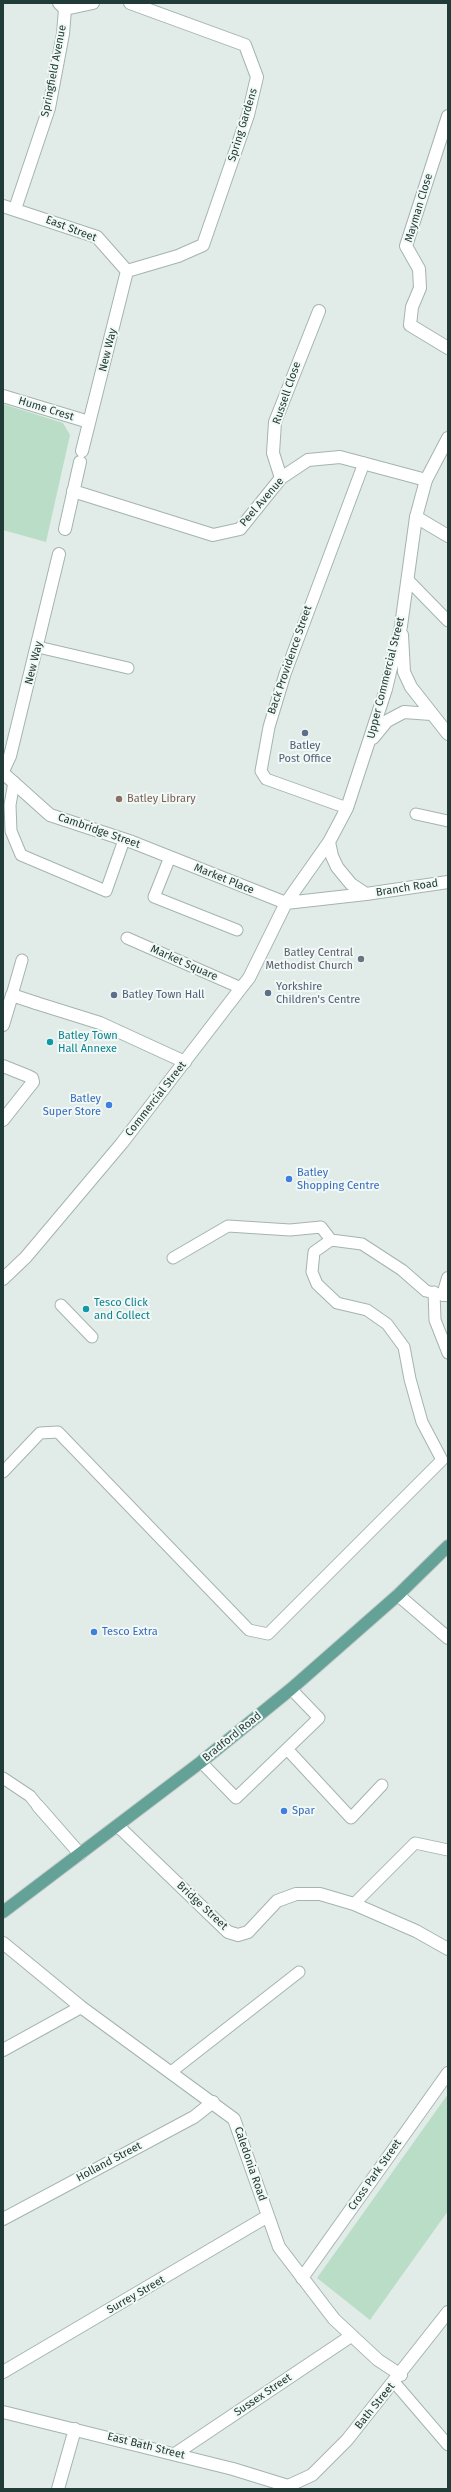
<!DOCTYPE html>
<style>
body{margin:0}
#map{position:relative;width:451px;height:2492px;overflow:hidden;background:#e1ece8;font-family:"Fira Sans",sans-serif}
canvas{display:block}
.frame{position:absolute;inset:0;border:4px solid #213c37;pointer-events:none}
</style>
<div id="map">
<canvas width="451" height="2492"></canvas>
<div class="frame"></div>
</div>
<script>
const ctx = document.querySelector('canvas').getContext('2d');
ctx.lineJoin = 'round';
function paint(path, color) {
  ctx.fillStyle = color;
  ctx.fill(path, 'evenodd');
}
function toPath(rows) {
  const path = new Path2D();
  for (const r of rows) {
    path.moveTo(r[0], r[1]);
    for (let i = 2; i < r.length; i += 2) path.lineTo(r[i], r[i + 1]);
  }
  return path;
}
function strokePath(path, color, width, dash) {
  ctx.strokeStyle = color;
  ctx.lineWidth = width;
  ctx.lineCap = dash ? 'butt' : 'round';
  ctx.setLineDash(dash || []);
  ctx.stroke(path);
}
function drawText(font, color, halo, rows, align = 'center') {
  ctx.font = font + ' "Fira Sans",sans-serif';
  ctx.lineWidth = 4;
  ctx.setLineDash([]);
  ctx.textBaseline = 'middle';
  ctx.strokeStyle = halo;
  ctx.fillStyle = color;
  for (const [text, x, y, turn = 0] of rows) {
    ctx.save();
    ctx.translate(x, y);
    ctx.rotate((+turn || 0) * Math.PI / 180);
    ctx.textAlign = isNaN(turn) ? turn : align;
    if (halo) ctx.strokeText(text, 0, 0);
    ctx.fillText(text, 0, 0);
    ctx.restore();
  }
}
const green = toPath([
 [3,404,63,423,70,435,46,542,3,530],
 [448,2094,448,2211,370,2320,317,2278]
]);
const service = toPath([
 [409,581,448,621],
 [38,647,128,668],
 [14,782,10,805,11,831,21,855,106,891,124,840],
 [347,808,266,779,261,771,269,727,285,674,364,463],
 [416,814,448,821],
 [170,857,154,897,237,930],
 [127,938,241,988],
 [12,995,22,960],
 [173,1258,228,1226,290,1230,321,1227,331,1240],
 [434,1292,435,1320,448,1353],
 [61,1305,92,1337],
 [3,1472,40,1433,58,1432,249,1630,268,1634,442,1460,422,1422,410,1379,404,1347,387,1324,367,1310,337,1303,317,1284,312,1272,314,1252,331,1240,362,1244,402,1270,426,1291,448,1296],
 [287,1749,351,1818,382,1785],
 [201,1762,236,1798,319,1718,291,1689],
 [3,1778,30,1796,38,1806],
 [354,1904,415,1843,448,1850],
 [171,2072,299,1972],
 [394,2382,448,2445]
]);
const pedestrian = toPath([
 [36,1003,100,1023,185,1062],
 [443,1295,448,1278]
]);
const minor = toPath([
 [65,9,93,3],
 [448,116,406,246,419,269,420,288,412,307,410,325,448,348],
 [3,206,97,237,127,271],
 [15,209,49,108,63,34,65,9,59,3],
 [127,271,178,256,203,245,248,115,257,77,245,45,130,3],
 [3,396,89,422],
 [82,451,127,271],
 [281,478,273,453,275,422,319,311],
 [73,491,213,535,240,529,281,478,308,460,340,457,426,480],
 [416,517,448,536],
 [65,529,80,462],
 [3,771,10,756,59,554],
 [3,773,50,815,132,842,286,903],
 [3,1025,12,995,36,1003],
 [3,1066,28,1076,32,1078,33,1082,3,1120],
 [398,1595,448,1638],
 [38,1806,80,1854],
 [118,1826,228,1932,238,1935,248,1932,277,1901,296,1894,320,1894,354,1904,416,1931,448,1949],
 [3,1943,81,2007,234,2119,279,2247,334,2319,378,2360,401,2375],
 [3,2050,81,2007],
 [3,2219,194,2117,213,2102],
 [302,2278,448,2073],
 [3,2372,268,2216],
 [3,2412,233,2469,288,2486,312,2475,347,2440,448,2312],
 [175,2454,351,2336],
 [58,2489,75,2429]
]);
const tertiary = toPath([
 [402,635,404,672,411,687,448,734],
 [373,738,387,721,404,712,431,714],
 [329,842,332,856,337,867,351,884,366,894],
 [286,903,366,894,448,882],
 [3,1279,26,1257,122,1143,241,988,249,978,286,903,329,842,347,808,386,689,401,626,416,517,426,480,448,438]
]);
const primary = toPath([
 [3,1912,201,1762,291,1689,398,1595,448,1546]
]);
const markers = [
 [305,733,4,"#5c6f8a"],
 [119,799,4,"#8d6e63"],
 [361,959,4,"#6b7280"],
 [268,993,4,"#5c6f8a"],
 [114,995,4,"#5c6f8a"],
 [50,1042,4,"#0f9aa8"],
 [109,1105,4,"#3f7fe0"],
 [289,1179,4,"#3f7fe0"],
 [86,1309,4,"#0f9aa8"],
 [94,1632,4,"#3f7fe0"],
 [284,1811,4,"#3f7fe0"]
];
const streetNames = [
 ["Springfield Avenue",54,71,-79],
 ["Spring Gardens",243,125,-73],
 ["Mayman Close",419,208,-73],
 ["East Street",71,229,21],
 ["New Way",108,350,-76],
 ["Russell Close",287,393,-71],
 ["Hume Crest",46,409,17],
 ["Peel Avenue",262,502,-49],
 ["Back Providence Street",290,660,-71],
 ["New Way",34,663,-76],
 ["Upper Commercial Street",386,678,-76],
 ["Cambridge Street",99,831,19],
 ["Market Place",224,879,22],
 ["Branch Road",407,888,-9],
 ["Market Square",184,963,24],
 ["Commercial Street",156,1099,-52],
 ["Bradford Road",232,1737,-39],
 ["Bridge Street",202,1906,43],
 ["Holland Street",109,2162,-28],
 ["Caledonia Road",250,2164,71],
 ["Cross Park Street",375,2175,-55],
 ["Surrey Street",136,2295,-30],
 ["Sussex Street",263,2395,-34],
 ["Bath Street",375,2406,-51],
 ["East Bath Street",146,2446,14]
];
const serviceNames = [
 ["Batley",305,746,"center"],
 ["Post Office",305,759,"center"],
 ["Yorkshire",276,987],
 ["Children's Centre",276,1000],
 ["Batley Town Hall",122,995]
];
const educationNames = [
 ["Batley Library",127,799]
];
const worshipNames = [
 ["Batley Central",353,953],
 ["Methodist Church",353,966]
];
const cultureNames = [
 ["Batley Town",58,1036],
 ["Hall Annexe",58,1049],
 ["Tesco Click",94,1303],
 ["and Collect",94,1316]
];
const shopNames = [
 ["Batley",101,1099,"right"],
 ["Super Store",101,1112,"right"],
 ["Batley",297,1173],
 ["Shopping Centre",297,1186],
 ["Tesco Extra",102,1632],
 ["Spar",292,1811]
];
paint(green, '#b9ddc6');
strokePath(service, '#a4b4af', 13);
strokePath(pedestrian, '#a4b4af', 14);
strokePath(minor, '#a4b4af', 14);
strokePath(tertiary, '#a4b4af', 14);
strokePath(primary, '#c1c8c7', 14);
strokePath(service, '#fff', 11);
strokePath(pedestrian, '#fff', 12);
strokePath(minor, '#fff', 12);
strokePath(tertiary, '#fff', 12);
strokePath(primary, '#64a298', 12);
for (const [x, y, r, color] of markers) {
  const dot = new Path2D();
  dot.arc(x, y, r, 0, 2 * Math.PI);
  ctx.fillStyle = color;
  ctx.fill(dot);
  strokePath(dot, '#f1f8f5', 1.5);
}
drawText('11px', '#213c37', '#f1f8f5', streetNames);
drawText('11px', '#4e5e75', '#f1f8f5', serviceNames, 'left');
drawText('11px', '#785e54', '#f1f8f5', educationNames, 'left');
drawText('11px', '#5b616d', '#f1f8f5', worshipNames, 'right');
drawText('11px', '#0d838f', '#f1f8f5', cultureNames, 'left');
drawText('11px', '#366cbe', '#f1f8f5', shopNames, 'left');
</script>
